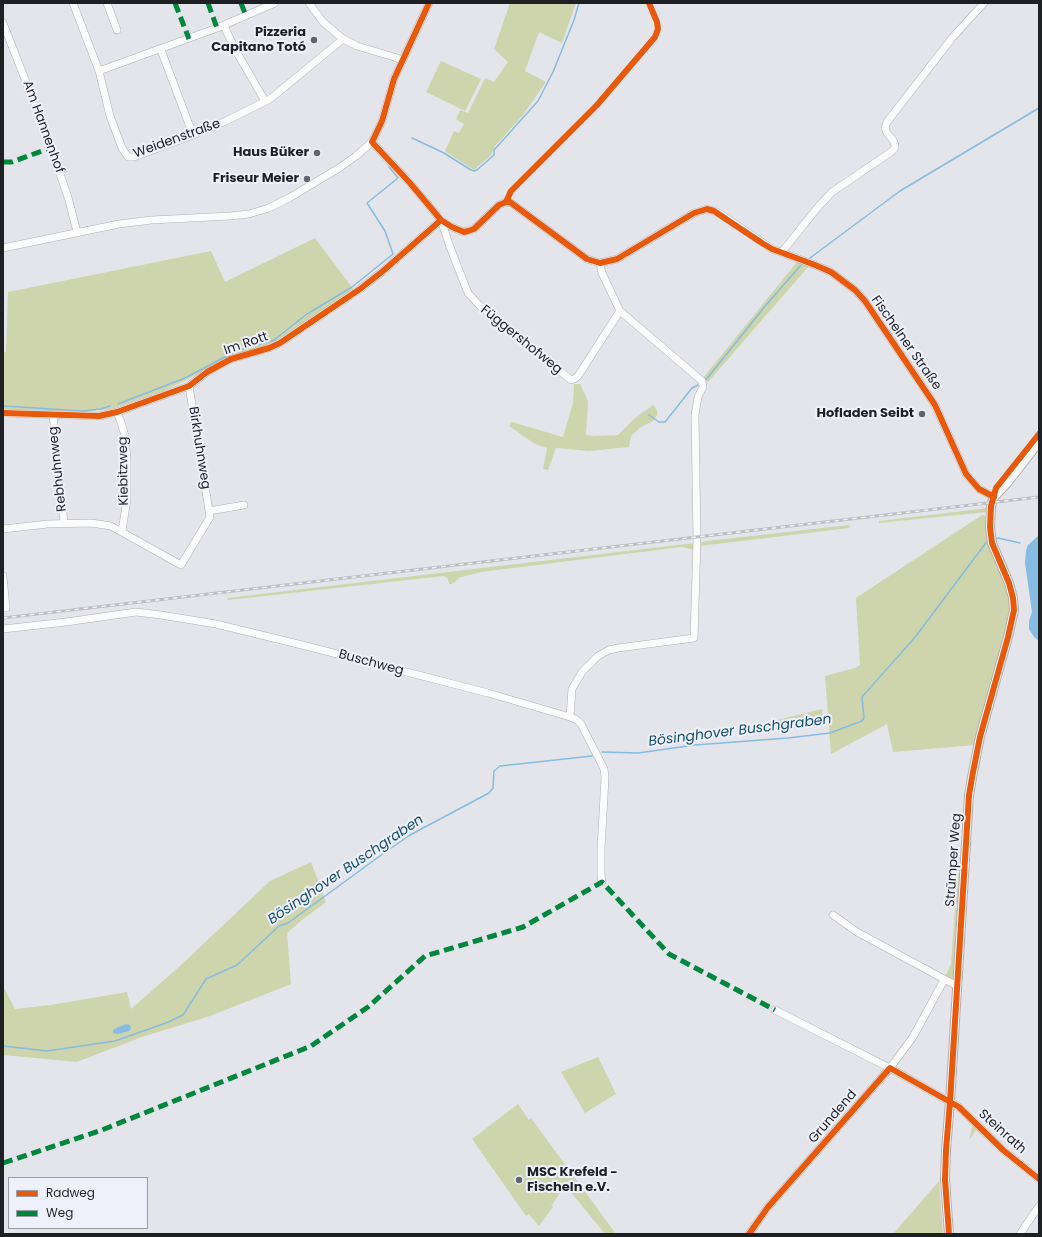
<!DOCTYPE html>
<meta charset="utf-8">
<style>
body{margin:0}
#map{position:relative;width:1042px;height:1237px;overflow:hidden;background:#e4e5eb;font-family:Poppins,sans-serif}
canvas{display:block}
.frame{position:absolute;inset:0;border:4px solid #1f2024;pointer-events:none}
.legend{position:absolute;left:8px;top:1177px;width:140px;height:52px;box-sizing:border-box;background:#eef0fb;border:1px solid #9b9da5;margin:0;padding:5px 7px;list-style:none;font-size:12px;color:#1f2024}
.legend li{display:flex;align-items:center;gap:8px;height:20px}
.legend b{width:20px;border:1px solid #9b9da5}
</style>
<div id="map">
<canvas width="1042" height="1237"></canvas>
<div class="frame"></div>
<ul class="legend">
<li><b style="height:5px;background:#e8590c"></b>Radweg</li>
<li><b style="height:5px;background:#00873e"></b>Weg</li>
</ul>
</div>
<script>
const ctx = document.querySelector('canvas').getContext('2d');
ctx.lineJoin = 'round';
function paint(path, color) {
  ctx.fillStyle = color;
  ctx.fill(path, 'evenodd');
}
function toPath(rows) {
  const path = new Path2D();
  for (const r of rows) {
    path.moveTo(r[0], r[1]);
    for (let i = 2; i < r.length; i += 2) path.lineTo(r[i], r[i + 1]);
  }
  return path;
}
function strokePath(path, color, width, dash) {
  ctx.strokeStyle = color;
  ctx.lineWidth = width;
  ctx.lineCap = dash ? 'butt' : 'round';
  ctx.setLineDash(dash || []);
  ctx.stroke(path);
}
function drawText(font, color, halo, rows, align = 'center') {
  ctx.font = font + ' Poppins,sans-serif';
  ctx.lineWidth = 4;
  ctx.setLineDash([]);
  ctx.textBaseline = 'middle';
  ctx.strokeStyle = halo;
  ctx.fillStyle = color;
  for (const [text, x, y, turn = 0] of rows) {
    ctx.save();
    ctx.translate(x, y);
    ctx.rotate((+turn || 0) * Math.PI / 180);
    ctx.textAlign = isNaN(turn) ? turn : align;
    if (halo) ctx.strokeText(text, 0, 0);
    ctx.fillText(text, 0, 0);
    ctx.restore();
  }
}
const green = toPath([
 [510,3,576,3,562,43,539,32,525,71,546,82,523,115,495,146,491,155,474,170,445,151,454,131,459,133,464,124,456,119,460,110,468,113,485,78,494,82,508,62,494,49],
 [441,61,481,79,465,111,426,92],
 [315,238,354,290,279,341,229,356,198,374,166,390,112,409,78,412,3,409,3,352,6,352,8,292,211,251,225,282],
 [797,262,809,266,708,382,703,378],
 [574,384,580,384,588,401,586,435,593,436,618,435,634,419,653,405,657,410,657,415,653,421,641,427,631,436,629,447,589,451,556,448,548,470,543,469,547,448,535,444,509,426,512,422,563,437,573,403],
 [988,508,987,512,879,523,879,521],
 [982,515,987,516,1007,583,1012,611,976,745,893,752,887,724,831,754,825,676,855,668,860,665,856,598],
 [849,525,850,528,699,546,699,542],
 [695,543,695,550,682,547,481,572,461,577,452,584,449,584,448,579,444,576,228,600,227,598],
 [822,709,824,724,738,735,737,730],
 [311,862,326,902,302,920,287,933,291,984,210,1016,142,1037,77,1062,3,1055,3,986,15,1009,51,1005,127,992,131,1009,180,966,270,881],
 [958,874,960,874,961,878,959,903,955,905],
 [955,908,957,908,959,912,956,975,952,979,944,978,951,964],
 [598,1057,616,1094,585,1113,561,1072],
 [518,1104,529,1120,531,1118,616,1234,605,1234,565,1185,552,1205,547,1198,553,1207,539,1226,529,1214,526,1216,472,1139],
 [973,1124,1039,1182,1039,1184,976,1130,969,1140],
 [939,1181,943,1234,893,1234]
]);
const water = toPath([
 [1039,535,1039,641,1034,637,1029,629,1029,621,1032,612,1025,563,1026,550,1028,545],
 [126,1024,130,1025,131,1028,129,1031,118,1034,113,1033,113,1030,116,1028]
]);
const stream = toPath([
 [412,138,444,153,471,170,474,171,477,170,494,155,494,150,538,101,553,72,574,20,579,3],
 [810,258,900,191,1039,108],
 [705,381,766,305,802,264],
 [118,404,185,378,236,351,274,340,307,314,352,287,393,254,385,231,367,203,398,178,389,167],
 [3,406,83,411,101,409,110,406],
 [649,415,659,422,665,422,692,388,698,385],
 [995,539,998,538,1020,543],
 [602,752,638,753,695,745,788,738,830,733,862,721,864,718,862,697,916,636,985,544,989,540],
 [3,1046,47,1051,115,1041,166,1023,183,1015,206,979,237,965,279,926,288,923,384,853,410,835,489,793,493,788,494,771,500,766,592,756]
]);
const minor = toPath([
 [73,3,99,71,217,28,275,3],
 [107,3,117,30],
 [309,3,323,22,343,39,357,46,394,57,402,60],
 [3,23,41,120,68,197,77,232],
 [224,26,236,51,265,101],
 [161,50,193,135],
 [99,71,110,116,122,148,128,157,134,157,193,135,226,121,270,99,343,39],
 [372,142,410,183,441,220,452,227,464,232,474,229,499,205,506,202,510,202,587,259,600,263,617,259,694,213,707,209,714,211,722,215,772,249,815,265,831,272,855,290,865,301,935,405,966,474,979,489,994,497],
 [441,220,450,247,468,293,479,305,571,380,574,379,578,376,620,311],
 [3,248,119,224,152,220,230,216,249,214,269,208,289,198,339,168,356,156,372,142,382,121,394,79,429,3],
 [782,252,818,207,832,192,891,152,895,148,895,145,893,140,887,133,885,128,887,122,952,38,984,3],
 [117,412,121,422,125,436,127,461,127,499,122,531],
 [3,413,99,416,117,412,189,386,207,372,231,359,269,348,280,343,360,289,383,271,441,220],
 [53,415,64,523],
 [209,511,244,505],
 [3,529,48,524,91,523,111,526,181,565,210,517,189,386],
 [3,576,6,608,3,608],
 [3,629,66,622,136,612,161,615,216,624,306,646,488,693,570,717,572,689,582,672,598,656,609,650,618,648,694,638,697,540,695,415,698,397,703,387,702,381,620,311,602,273,600,263],
 [570,717,577,720,581,724,599,759,604,769,605,778,601,849,601,874,602,882],
 [833,915,857,932,957,986],
 [775,1010,890,1068,913,1037,944,980],
 [749,1234,768,1207,890,1068,959,1107,1003,1150,1039,1179],
 [1020,1234,1039,1206]
]);
const tertiary = toPath([
 [949,1234,945,1180,946,1150,950,1102,969,795,973,772,980,737,1008,637,1014,610,1013,598,1009,583,992,543,990,527,991,506,994,497,1008,482,1039,442]
]);
const rail = toPath([
 [3,618,1039,497]
]);
const quiet = toPath([
 [175,3,189,39],
 [208,3,217,28],
 [241,3,246,16],
 [3,162,12,162,50,148],
 [3,1163,102,1130,311,1046,368,1007,425,956,523,927,602,882,669,954,775,1010]
]);
const cycleway = toPath([
 [429,3,394,79,382,121,372,142,410,183,441,220,452,227,464,232,468,231,474,229,499,205,506,202,510,202,587,259,600,263,617,259,694,213,707,209,714,211,762,243,772,249,815,265,831,272,855,290,865,301,935,405,966,474,979,489,994,497],
 [506,202,511,191,597,105,655,37,658,29,657,22,649,3],
 [3,413,99,416,117,412,189,386,207,372,231,359,269,348,280,343,360,289,383,271,441,220],
 [749,1234,768,1207,890,1068,959,1107,1003,1150,1039,1179],
 [949,1234,945,1180,946,1150,950,1102,969,795,973,772,980,737,1008,637,1014,610,1013,598,1009,583,992,543,990,527,991,506,996,488,1039,434]
]);
const markers = [
 [314,40,4,"#64656a"],
 [317,153,4,"#64656a"],
 [307,179,4,"#64656a"],
 [922,414,4,"#64656a"],
 [519,1180,4,"#64656a"]
];
const poiNames = [
 ["Pizzeria",306,33],
 ["Capitano Totó",306,48],
 ["Haus Büker",309,153],
 ["Friseur Meier",299,179],
 ["Hofladen Seibt",914,414],
 ["MSC Krefeld -",527,1173,"left"],
 ["Fischeln e.V.",527,1188,"left"]
];
const streetNames = [
 ["Am Hannenhof",43,127,70],
 ["Weidenstraße",177,139,-20],
 ["Függershofweg",521,340,39],
 ["Fischelner Straße",906,343,55],
 ["Im Rott",246,344,-19],
 ["Birkhuhnweg",199,448,81],
 ["Rebhuhnweg",58,469,-96],
 ["Kiebitzweg",124,471,-91],
 ["Buschweg",371,663,15],
 ["Strümper Weg",954,860,-86],
 ["Grundend",833,1117,-49],
 ["Steinrath",1002,1132,42]
];
const waterNames = [
 ["Bösinghover Buschgraben",740,731,-7],
 ["Bösinghover Buschgraben",346,870,-34]
];
paint(green, '#ced4ac');
paint(water, '#86bce1');
strokePath(stream, '#86bce1', 1.5);
strokePath(minor, '#b0b0b5', 8);
strokePath(tertiary, '#b0b0b5', 10);
strokePath(minor, '#fbfbfc', 7);
strokePath(tertiary, '#fbfbfc', 8);
strokePath(rail, '#bfbfc0', 3);
strokePath(rail, '#eef0fb', 1.5, [4.5]);
strokePath(quiet, '#00873e', 5, [10, 5]);
strokePath(cycleway, '#e8590c', 6);
for (const [x, y, r, color] of markers) {
  const dot = new Path2D();
  dot.arc(x, y, r, 0, 2 * Math.PI);
  ctx.fillStyle = color;
  ctx.fill(dot);
  strokePath(dot, '#eef0fb', 1.5);
}
drawText('bold 13px', '#1f2024', '#eef0fb', poiNames, 'right');
drawText('13px', '#1f2024', '#eef0fb', streetNames);
drawText('italic 14px', '#155072', '#eef0fb', waterNames);
</script>
